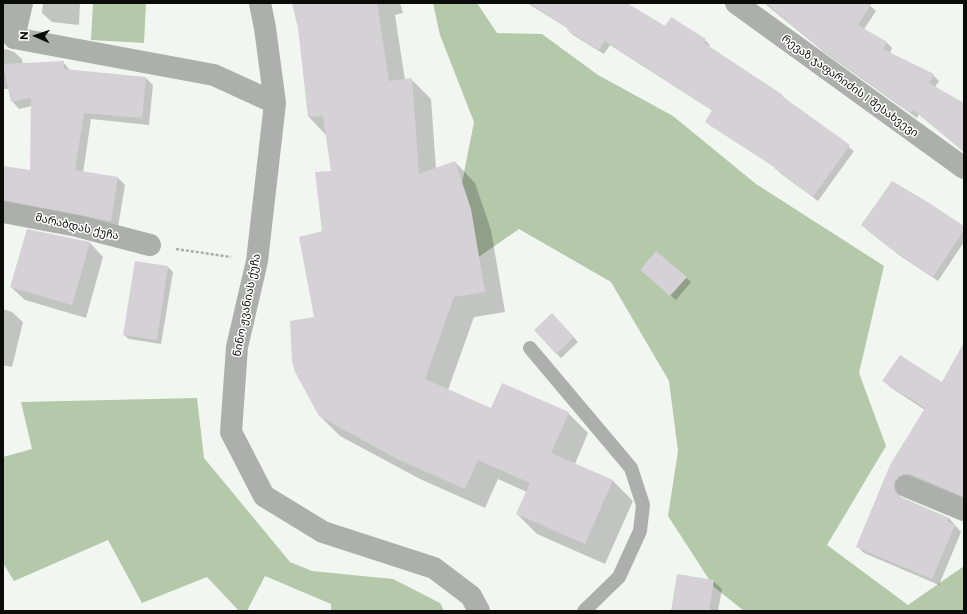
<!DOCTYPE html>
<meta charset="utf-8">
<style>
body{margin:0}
#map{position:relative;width:967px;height:614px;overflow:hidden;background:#f2f6f0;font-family:Montserrat,sans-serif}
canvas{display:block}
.frame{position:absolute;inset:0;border:4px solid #0b0c0a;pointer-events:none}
.north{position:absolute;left:16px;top:16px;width:40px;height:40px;-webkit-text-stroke:3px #fff;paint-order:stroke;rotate:272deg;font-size:11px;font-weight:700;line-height:16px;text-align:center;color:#0b0c0a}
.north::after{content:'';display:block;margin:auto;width:14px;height:18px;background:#0b0c0a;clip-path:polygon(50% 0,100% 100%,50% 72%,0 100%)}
</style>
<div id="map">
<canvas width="967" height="614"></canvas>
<div class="frame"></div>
<div class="north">N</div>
</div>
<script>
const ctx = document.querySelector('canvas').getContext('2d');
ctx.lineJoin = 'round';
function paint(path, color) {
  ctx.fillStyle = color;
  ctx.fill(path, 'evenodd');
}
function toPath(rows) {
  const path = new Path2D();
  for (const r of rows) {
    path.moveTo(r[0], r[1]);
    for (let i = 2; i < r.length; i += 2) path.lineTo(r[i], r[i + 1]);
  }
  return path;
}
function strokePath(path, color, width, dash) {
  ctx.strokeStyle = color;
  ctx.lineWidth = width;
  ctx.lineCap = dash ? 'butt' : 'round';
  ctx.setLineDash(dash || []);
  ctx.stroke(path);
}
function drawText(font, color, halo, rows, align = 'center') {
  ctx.font = font + ' Montserrat,"Noto Sans Georgian",sans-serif';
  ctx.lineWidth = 3;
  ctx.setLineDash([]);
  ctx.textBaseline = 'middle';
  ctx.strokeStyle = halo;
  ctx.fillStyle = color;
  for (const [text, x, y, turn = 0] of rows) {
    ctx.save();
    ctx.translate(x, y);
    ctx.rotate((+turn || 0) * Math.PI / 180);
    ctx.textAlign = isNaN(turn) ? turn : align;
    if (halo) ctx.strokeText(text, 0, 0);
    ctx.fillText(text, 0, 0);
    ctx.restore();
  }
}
const forest = toPath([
 [93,3,146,3,144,43,91,40],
 [433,3,477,3,497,33,542,34,598,75,673,116,756,184,884,266,859,373,886,446,827,545,908,605,964,566,964,611,744,611,714,587,668,516,678,451,669,381,611,282,519,229,457,272,454,223,474,122,440,35],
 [197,398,204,458,290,562,312,571,393,579,440,603,444,611,331,611,331,604,265,576,247,611,239,611,207,577,142,603,108,540,14,581,3,563,3,457,32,449,21,402]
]);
const shadow = toPath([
 [43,3,80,3,79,25,52,22,42,13],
 [293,3,400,3,403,13,395,15,405,80,411,79,431,99,436,169,455,162,475,183,491,230,505,312,474,317,448,390,492,409,568,413,588,433,575,464,613,481,633,501,605,564,537,534,517,514,527,492,498,479,485,508,420,479,340,436,320,416,315,318,323,232,332,172,326,135,309,117,299,27],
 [527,3,625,3,665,27,705,40,710,45,708,47,782,95,786,101,854,151,818,201,780,173,776,168,711,126,706,122,713,111,610,45,604,54,573,35,568,30,569,29],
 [764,3,867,3,876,11,864,29,886,42,892,48,890,53,933,75,939,81,935,87,964,104,964,152,919,114,917,118,824,52],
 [6,49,14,52,22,59,23,64,63,62,70,70,146,78,153,85,149,125,91,119,83,173,118,178,125,185,118,227,3,206,3,167,31,171,32,106,19,109,12,101,9,89,3,89,3,50],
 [964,227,964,242,938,281,899,255,867,230],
 [27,230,90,243,103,257,86,318,25,300,11,287],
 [168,267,173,272,161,344,129,339,124,335],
 [646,275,686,278,691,282,676,300],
 [3,309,12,312,23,322,12,367,3,365],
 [557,320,578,342,561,358,556,353],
 [964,344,964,499,900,488,900,495,901,498,949,518,961,532,939,585,864,553,857,546,925,410,890,387,884,381,942,384],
 [713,581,722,589,718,611,672,611]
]);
const building = toPath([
 [292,3,377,3,389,81,412,78,419,174,455,161,471,209,485,292,454,297,425,379,491,408,502,383,569,412,551,453,613,480,585,544,516,514,530,483,478,460,465,489,399,460,319,416,295,372,292,362,290,321,314,317,299,237,322,231,315,172,331,171,323,116,308,117,298,28],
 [529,3,627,3,665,26,671,17,706,39,704,43,783,95,782,96,850,145,813,197,774,168,775,167,705,122,712,110,605,41,599,50,567,30,568,28],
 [766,3,872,3,858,25,887,42,883,49,934,74,929,83,964,103,964,152,913,110,911,113,817,46],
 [64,61,64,69,146,77,142,118,84,113,75,170,118,177,111,221,3,200,3,166,30,170,31,98,11,102,3,64],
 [892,181,926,201,964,226,964,230,933,277,893,250,861,225],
 [27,229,90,242,72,305,10,287],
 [656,251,687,277,670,296,640,270],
 [135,261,168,266,157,340,123,335],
 [552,313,574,337,556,354,534,330],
 [964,342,964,492,962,496,910,474,904,474,899,476,894,482,894,488,896,493,901,497,949,518,947,521,955,525,932,579,856,547,890,465,925,408,882,381,900,355,942,382],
 [677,574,714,580,709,611,671,611]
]);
const path = toPath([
 [176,249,231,257]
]);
const service = toPath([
 [530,348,631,468,643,505,640,531,619,577,584,611]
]);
const minor = toPath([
 [260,3,265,28,275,103,257,261,237,347,231,432,264,496,323,532,434,568,471,596,479,611],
 [736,3,964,168],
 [3,8,14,38,214,75,275,103],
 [14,38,22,3],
 [3,212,77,226,150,245],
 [906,486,964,510]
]);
const streetNames = [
 ["რევაზ ჯაფარიძის I შესახვევი",850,86,36],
 ["მარაბდას ქუჩა",77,227,13],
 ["ნინო ჟვანიას ქუჩა",247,305,-79]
];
paint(forest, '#b4c8aa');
paint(shadow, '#0003');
paint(building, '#d5d1d7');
strokePath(path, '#a9aca8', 2.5, [3, 2]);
strokePath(service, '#adafad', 14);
strokePath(minor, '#adafad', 22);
drawText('11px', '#0b0c0a', '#fff', streetNames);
</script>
